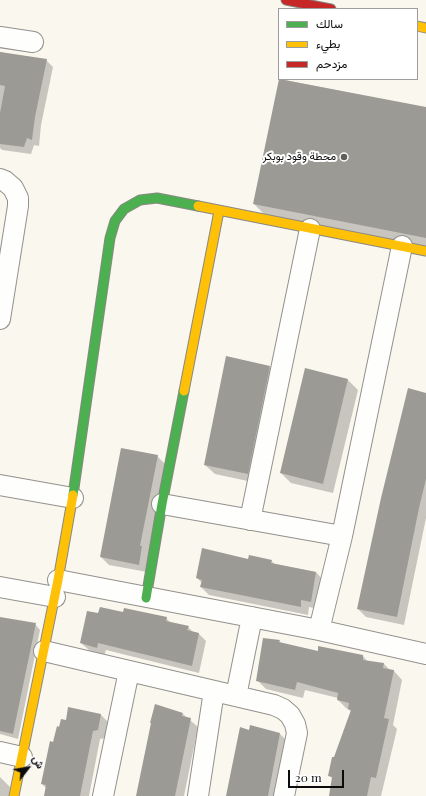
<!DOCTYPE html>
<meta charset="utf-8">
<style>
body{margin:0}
#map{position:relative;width:426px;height:796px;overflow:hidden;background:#faf7ee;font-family:"Playfair Display",Vazirmatn,serif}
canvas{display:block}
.legend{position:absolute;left:278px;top:8px;width:140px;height:72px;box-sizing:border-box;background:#fff;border:1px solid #9d9d9d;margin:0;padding:5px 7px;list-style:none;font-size:12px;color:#0b0b0b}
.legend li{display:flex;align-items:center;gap:8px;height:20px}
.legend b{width:20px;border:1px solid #9d9d9d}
.north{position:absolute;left:8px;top:748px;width:40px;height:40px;-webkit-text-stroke:3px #fff;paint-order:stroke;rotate:59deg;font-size:11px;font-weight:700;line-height:16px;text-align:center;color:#0b0b0b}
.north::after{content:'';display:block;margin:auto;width:14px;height:18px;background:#0b0b0b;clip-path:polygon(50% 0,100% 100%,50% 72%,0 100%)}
.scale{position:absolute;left:288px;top:770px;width:56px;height:18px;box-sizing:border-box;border:2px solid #0b0b0b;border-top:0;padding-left:5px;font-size:12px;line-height:14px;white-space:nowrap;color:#0b0b0b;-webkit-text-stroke:3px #fff;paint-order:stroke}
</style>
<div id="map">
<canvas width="426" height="796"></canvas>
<ul class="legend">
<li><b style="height:5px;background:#4caf50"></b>سالك</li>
<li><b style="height:5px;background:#ffc107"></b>بطيء</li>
<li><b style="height:5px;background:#c62828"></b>مزدحم</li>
</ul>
<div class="north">ش</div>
<div class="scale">20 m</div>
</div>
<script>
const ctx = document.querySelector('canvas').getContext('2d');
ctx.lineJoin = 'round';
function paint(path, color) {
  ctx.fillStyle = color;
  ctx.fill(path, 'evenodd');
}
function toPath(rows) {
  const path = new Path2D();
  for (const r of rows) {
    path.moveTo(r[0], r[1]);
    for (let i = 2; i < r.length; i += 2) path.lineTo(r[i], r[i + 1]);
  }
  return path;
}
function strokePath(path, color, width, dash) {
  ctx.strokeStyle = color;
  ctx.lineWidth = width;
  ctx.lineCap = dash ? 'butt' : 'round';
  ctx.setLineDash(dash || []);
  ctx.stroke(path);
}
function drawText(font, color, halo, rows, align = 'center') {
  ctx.font = font + ' "Playfair Display",Vazirmatn,serif';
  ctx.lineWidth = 4;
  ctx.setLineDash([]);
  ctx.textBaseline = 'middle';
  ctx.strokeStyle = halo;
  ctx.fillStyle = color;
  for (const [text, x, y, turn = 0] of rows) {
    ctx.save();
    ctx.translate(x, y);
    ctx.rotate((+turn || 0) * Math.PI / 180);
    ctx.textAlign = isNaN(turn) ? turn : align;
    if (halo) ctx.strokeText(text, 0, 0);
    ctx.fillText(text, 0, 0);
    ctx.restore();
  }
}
const shadow = toPath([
 [0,52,46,60,53,67,41,125,39,146,34,145,31,154,2,150,0,148],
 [280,79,426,108,426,246,264,214,254,204],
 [270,367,279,376,257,483,215,474,205,465],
 [306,370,348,380,358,390,333,493,291,483,281,473],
 [426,394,426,518,404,625,366,617,358,609],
 [157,456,165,464,147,572,109,565,101,557],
 [248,560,271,561,275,564,316,572,323,580,319,609,309,607,308,615,209,595,201,587,202,583,197,578],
 [123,613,166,618,171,623,188,627,193,632,198,633,206,641,199,673,106,650,104,656,89,650,81,643,99,614],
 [0,618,35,624,40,630,18,739,0,734],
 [279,641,282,644,319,652,363,656,368,662,384,664,390,670,394,671,402,680,393,725,397,729,381,796,330,796,333,779,329,775,352,712,346,708,338,700,338,698,305,690,303,698,266,689,257,680],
 [183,714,198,727,184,796,137,796],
 [101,715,109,723,106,738,100,739,89,796,45,796,46,788,42,784,59,728,67,722],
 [250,731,280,734,288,742,277,796,227,796],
 [0,777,10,787,9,796,0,796]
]);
const building = toPath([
 [0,52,47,59,35,117,32,140,27,138,24,147,0,144,0,113,5,86,0,85],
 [279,79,426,107,426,238,253,204],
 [226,356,270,366,248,474,204,465],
 [305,368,348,379,323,484,280,473],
 [408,388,426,393,426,479,419,508,397,617,357,609,381,498],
 [121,448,158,455,140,546,142,546,139,565,100,557],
 [202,548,248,559,249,555,272,560,271,563,316,572,311,602,301,600,301,607,200,587,202,580,196,578],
 [100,607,123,612,124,608,167,617,166,621,189,626,187,630,199,633,192,666,98,643,97,648,80,643,87,611,98,613],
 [0,617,36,623,13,734,0,731],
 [263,638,280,640,279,642,318,651,318,646,363,655,363,660,384,663,383,668,394,670,384,718,389,719,376,778,371,777,367,796,329,796,332,777,328,776,332,757,334,757,351,710,348,709,349,703,337,700,338,693,297,682,295,690,256,681],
 [155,704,183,713,182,716,191,718,175,796,136,796,151,723,150,723],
 [68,707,101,714,98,730,93,731,80,796,44,796,46,785,41,784,50,741,53,742,57,726,59,727,61,719,66,720],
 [250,725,280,733,268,796,226,796,240,727,249,730]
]);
const street = toPath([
 [0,37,33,42],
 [0,179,5,181,13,188,18,198,18,206,0,319],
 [0,485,73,498],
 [162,504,342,536],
 [250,520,310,229],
 [58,580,319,630,426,654],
 [0,587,55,597],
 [319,630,342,536,402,246],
 [44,651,274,705,283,709,290,715,295,724,297,733,284,796],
 [236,696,252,617],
 [0,752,22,757],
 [103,796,129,671],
 [198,796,214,691]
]);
const fast = toPath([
 [73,495,110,238,115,221,124,209,140,200,157,198,198,206],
 [146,598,162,504,184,391]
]);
const slow = toPath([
 [417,26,426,28],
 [198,206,426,251],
 [184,391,219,211],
 [14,796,58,580,73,495]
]);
const jam = toPath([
 [286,0,331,9]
]);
const markers = [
 [344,157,4,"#5f5e5a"]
];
const poiNames = [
 ["محطة وقود بوبكر",336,157]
];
paint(shadow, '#0003');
paint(building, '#9c9a94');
strokePath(street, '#93918d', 22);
strokePath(fast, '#898884', 11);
strokePath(slow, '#898884', 11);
strokePath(jam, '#898884', 11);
strokePath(street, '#fefefc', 20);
strokePath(fast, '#4caf50', 9);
strokePath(slow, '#ffc107', 9);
strokePath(jam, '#c62828', 9);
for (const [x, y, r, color] of markers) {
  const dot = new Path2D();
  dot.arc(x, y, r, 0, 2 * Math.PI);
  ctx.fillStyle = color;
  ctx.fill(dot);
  strokePath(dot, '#fff', 1.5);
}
drawText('11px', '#0b0b0b', '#fff', poiNames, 'right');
</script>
